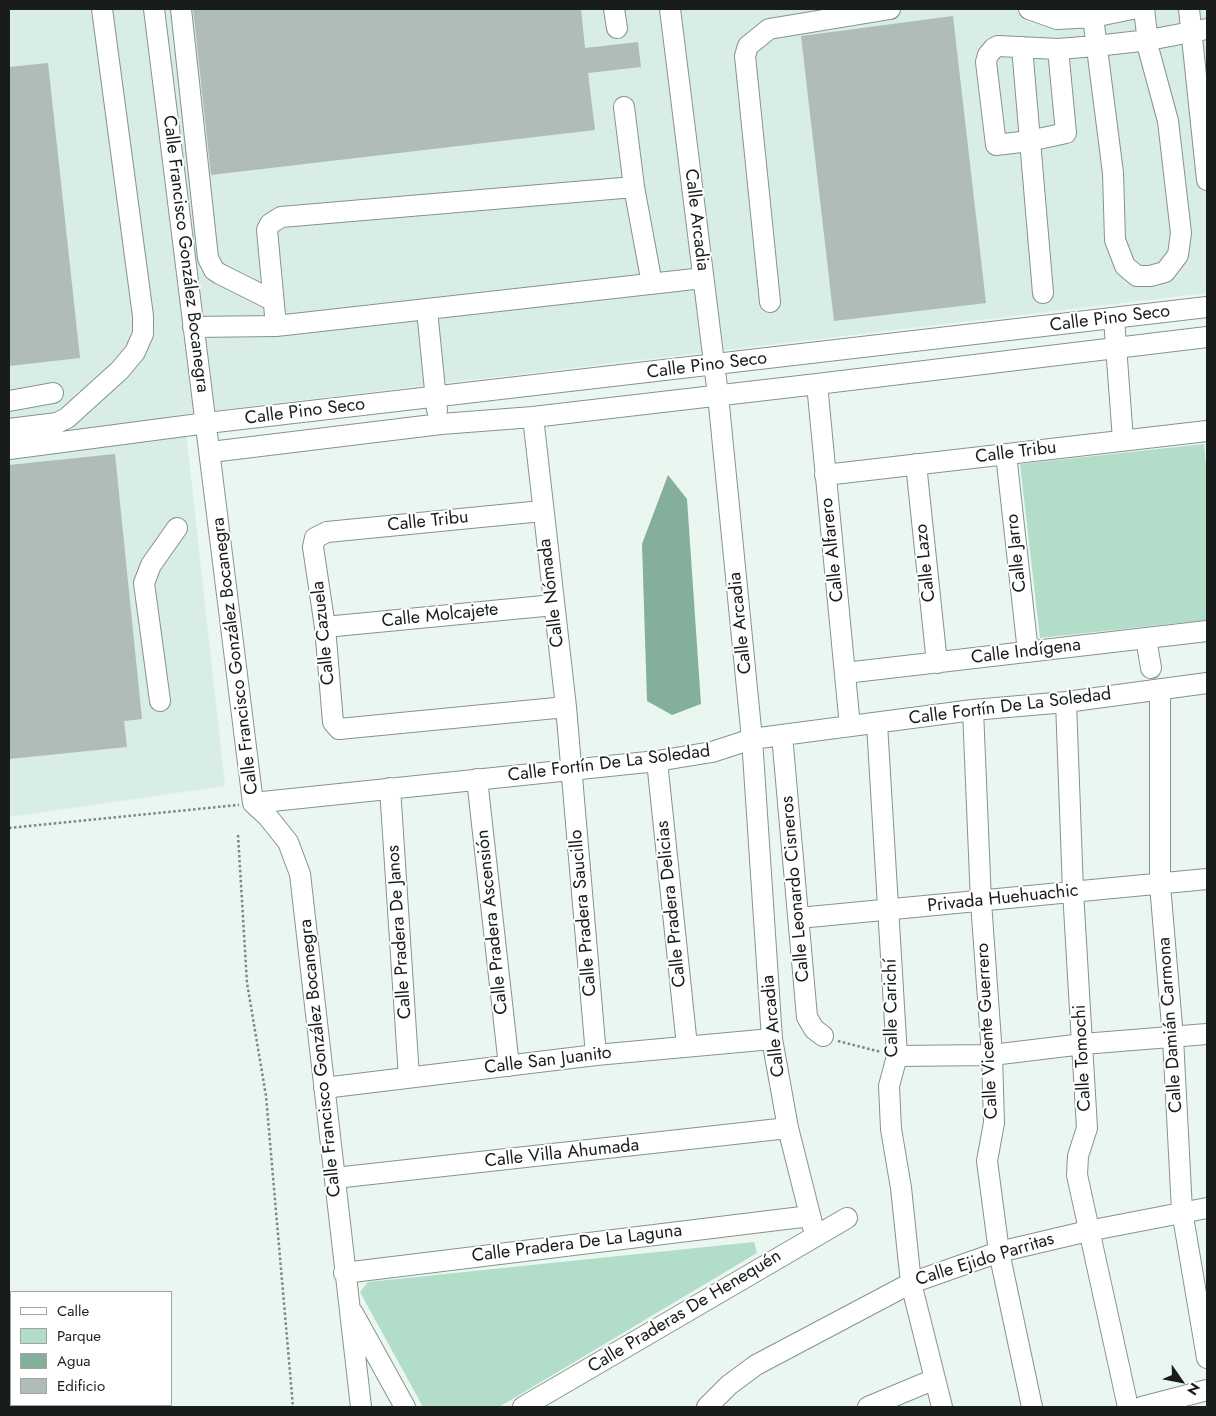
<!DOCTYPE html>
<meta charset="utf-8">
<style>
body{margin:0}
#map{position:relative;width:1216px;height:1416px;overflow:hidden;background:#eaf7f1;font-family:Jost,sans-serif}
canvas{display:block}
.frame{position:absolute;inset:0;border:10px solid #181d1b;pointer-events:none}
.legend{position:absolute;left:10px;top:1291px;width:162px;height:115px;box-sizing:border-box;background:#fff;border:1px solid #a3a5a4;margin:0;padding:6px 9px;list-style:none;font-size:15px;color:#181d1b}
.legend li{display:flex;align-items:center;gap:10px;height:25px}
.legend b{width:25px;border:1px solid #a3a5a4}
.north{position:absolute;left:1156px;top:1356px;width:50px;height:50px;-webkit-text-stroke:4px #fff;paint-order:stroke;rotate:123deg;font-size:14px;font-weight:700;line-height:20px;text-align:center;color:#181d1b}
.north::after{content:'';display:block;margin:auto;width:18px;height:22px;background:#181d1b;clip-path:polygon(50% 0,100% 100%,50% 72%,0 100%)}
</style>
<div id="map">
<canvas width="1216" height="1416"></canvas>
<div class="frame"></div>
<ul class="legend">
<li><b style="height:6px;background:#fff"></b>Calle</li>
<li><b style="height:14px;background:#b1ddc9"></b>Parque</li>
<li><b style="height:14px;background:#83af9b"></b>Agua</li>
<li><b style="height:14px;background:#b0bcb6"></b>Edificio</li>
</ul>
<div class="north">N</div>
</div>
<script>
const ctx = document.querySelector('canvas').getContext('2d');
ctx.lineJoin = 'round';
function paint(path, color) {
  ctx.fillStyle = color;
  ctx.fill(path, 'evenodd');
}
function toPath(rows) {
  const path = new Path2D();
  for (const r of rows) {
    path.moveTo(r[0], r[1]);
    for (let i = 2; i < r.length; i += 2) path.lineTo(r[i], r[i + 1]);
  }
  return path;
}
function strokePath(path, color, width, dash) {
  ctx.strokeStyle = color;
  ctx.lineWidth = width;
  ctx.lineCap = dash ? 'butt' : 'round';
  ctx.setLineDash(dash || []);
  ctx.stroke(path);
}
function drawText(font, color, halo, rows, align = 'center') {
  ctx.font = font + ' Jost,sans-serif';
  ctx.lineWidth = 4;
  ctx.setLineDash([]);
  ctx.textBaseline = 'middle';
  ctx.strokeStyle = halo;
  ctx.fillStyle = color;
  for (const [text, x, y, turn = 0] of rows) {
    ctx.save();
    ctx.translate(x, y);
    ctx.rotate((+turn || 0) * Math.PI / 180);
    ctx.textAlign = isNaN(turn) ? turn : align;
    if (halo) ctx.strokeText(text, 0, 0);
    ctx.fillText(text, 0, 0);
    ctx.restore();
  }
}
const built = toPath([
 [9,9,1207,9,1207,293,184,414,225,786,9,817]
]);
const green = toPath([
 [1204,444,1207,476,1207,620,1040,638,1020,464],
 [754,1242,757,1253,499,1407,423,1407,360,1292,368,1282]
]);
const water = toPath([
 [668,475,687,499,701,704,672,715,647,701,642,544]
]);
const building = toPath([
 [193,9,581,9,585,48,638,42,641,67,588,73,595,130,211,175],
 [953,16,986,303,834,321,801,36],
 [48,63,80,358,9,366,9,67],
 [115,454,142,719,124,721,127,747,9,759,9,465]
]);
const path = toPath([
 [9,828,239,805],
 [238,835,247,983,266,1096,293,1407],
 [838,1041,881,1052]
]);
const minor = toPath([
 [154,9,253,803,268,817,288,842,300,874,361,1407],
 [181,9,208,258,214,270,220,274,272,300],
 [614,9,617,28],
 [670,9,718,395,752,739,772,1039,788,1128,815,1235],
 [1029,9,1057,19,1093,17,1132,9],
 [1092,9,1113,173,1115,240,1125,266,1137,276,1150,276,1165,272,1178,255,1181,233,1168,121,1149,51,1144,9],
 [1189,9,1207,180],
 [1022,47,1043,293],
 [1058,49,1066,133,1029,141,996,145,986,62,988,55,994,48,998,46,1058,49,1096,46,1149,40,1207,29],
 [624,107,634,187],
 [770,302,745,56,748,46,769,29,890,9],
 [427,310,437,410],
 [1114,319,1123,440],
 [276,326,267,230,270,224,281,217,634,187,652,284],
 [193,327,276,326,703,278],
 [817,384,849,716],
 [9,401,53,393],
 [533,417,566,707,596,1055],
 [9,429,57,423,67,418,120,370,135,352,143,334,143,316,102,9],
 [9,449,207,423,1207,307],
 [211,452,441,424,533,417,817,384,1207,337],
 [1006,454,1028,652],
 [916,464,937,663],
 [825,475,1207,431],
 [542,511,327,532,315,538,313,547,325,627,333,722,339,729,566,707],
 [325,627,554,605],
 [1146,638,1151,668],
 [845,673,1207,631],
 [1160,689,1160,885,1173,1038,1182,1211,1207,1358],
 [160,701,144,583,151,565,177,528],
 [1066,702,1073,891,1087,1128,1078,1156,1077,1175,1128,1407],
 [973,710,981,902,992,1055,994,1123,987,1161,999,1252,1032,1407],
 [877,724,897,1056,889,1086,891,1129,901,1188,911,1283,942,1407],
 [782,735,807,1017,814,1029,823,1036],
 [657,761,687,1046],
 [477,779,509,1066],
 [390,788,409,1077],
 [253,803,657,761,712,752,752,739,782,735,973,710,1066,702,1207,683],
 [799,918,1207,879],
 [897,1056,992,1055,1083,1044,1207,1034],
 [324,1088,596,1055,772,1039],
 [335,1178,788,1128],
 [344,1273,810,1216],
 [353,1313,405,1407],
 [523,1407,847,1218],
 [707,1407,729,1385,756,1365,911,1283,999,1252,1088,1231,1207,1208],
 [868,1407,935,1379],
 [1142,1407,1207,1390]
]);
const streetNames = [
 ["Calle Arcadia",696,220,83],
 ["Calle Francisco González Bocanegra",185,254,83],
 ["Calle Pino Seco",1110,319,-7],
 ["Calle Pino Seco",707,366,-7],
 ["Calle Pino Seco",305,412,-7],
 ["Calle Tribu",1016,453,-7],
 ["Calle Tribu",428,522,-6],
 ["Calle Alfarero",833,550,-96],
 ["Calle Jarro",1017,553,-96],
 ["Calle Lazo",926,563,-96],
 ["Calle Nómada",552,593,-97],
 ["Calle Molcajete",440,616,-6],
 ["Calle Arcadia",741,623,-96],
 ["Calle Cazuela",324,633,-96],
 ["Calle Indígena",1026,652,-7],
 ["Calle Francisco González Bocanegra",236,656,-97],
 ["Calle Fortín De La Soledad",1010,707,-7],
 ["Calle Fortín De La Soledad",609,764,-7],
 ["Calle Leonardo Cisneros",796,889,-95],
 ["Privada Huehuachic",1003,899,-6],
 ["Calle Pradera Delicias",672,904,-96],
 ["Calle Pradera Saucillo",584,913,-95],
 ["Calle Pradera Ascensión",493,922,-96],
 ["Calle Pradera De Janos",400,932,-94],
 ["Calle Carichí",892,1008,-91],
 ["Calle Damián Carmona",1171,1025,-94],
 ["Calle Arcadia",774,1026,-96],
 ["Calle Vicente Guerrero",988,1031,-93],
 ["Calle Francisco González Bocanegra",321,1058,-96],
 ["Calle Tomochi",1083,1058,-93],
 ["Calle San Juanito",548,1061,-7],
 ["Calle Villa Ahumada",562,1154,-6],
 ["Calle Pradera De La Laguna",577,1244,-7],
 ["Calle Ejido Parritas",985,1260,-17],
 ["Calle Praderas De Henequén",685,1312,-31]
];
paint(built, '#d8ede3');
paint(green, '#b1ddc9');
paint(water, '#83af9b');
paint(building, '#b0bcb6');
strokePath(minor, '#87938d', 22);
strokePath(path, '#7d8682', 2.5, [2.5, 2.5]);
strokePath(minor, '#fff', 20);
drawText('18px', '#181d1b', '#fff', streetNames);
</script>
